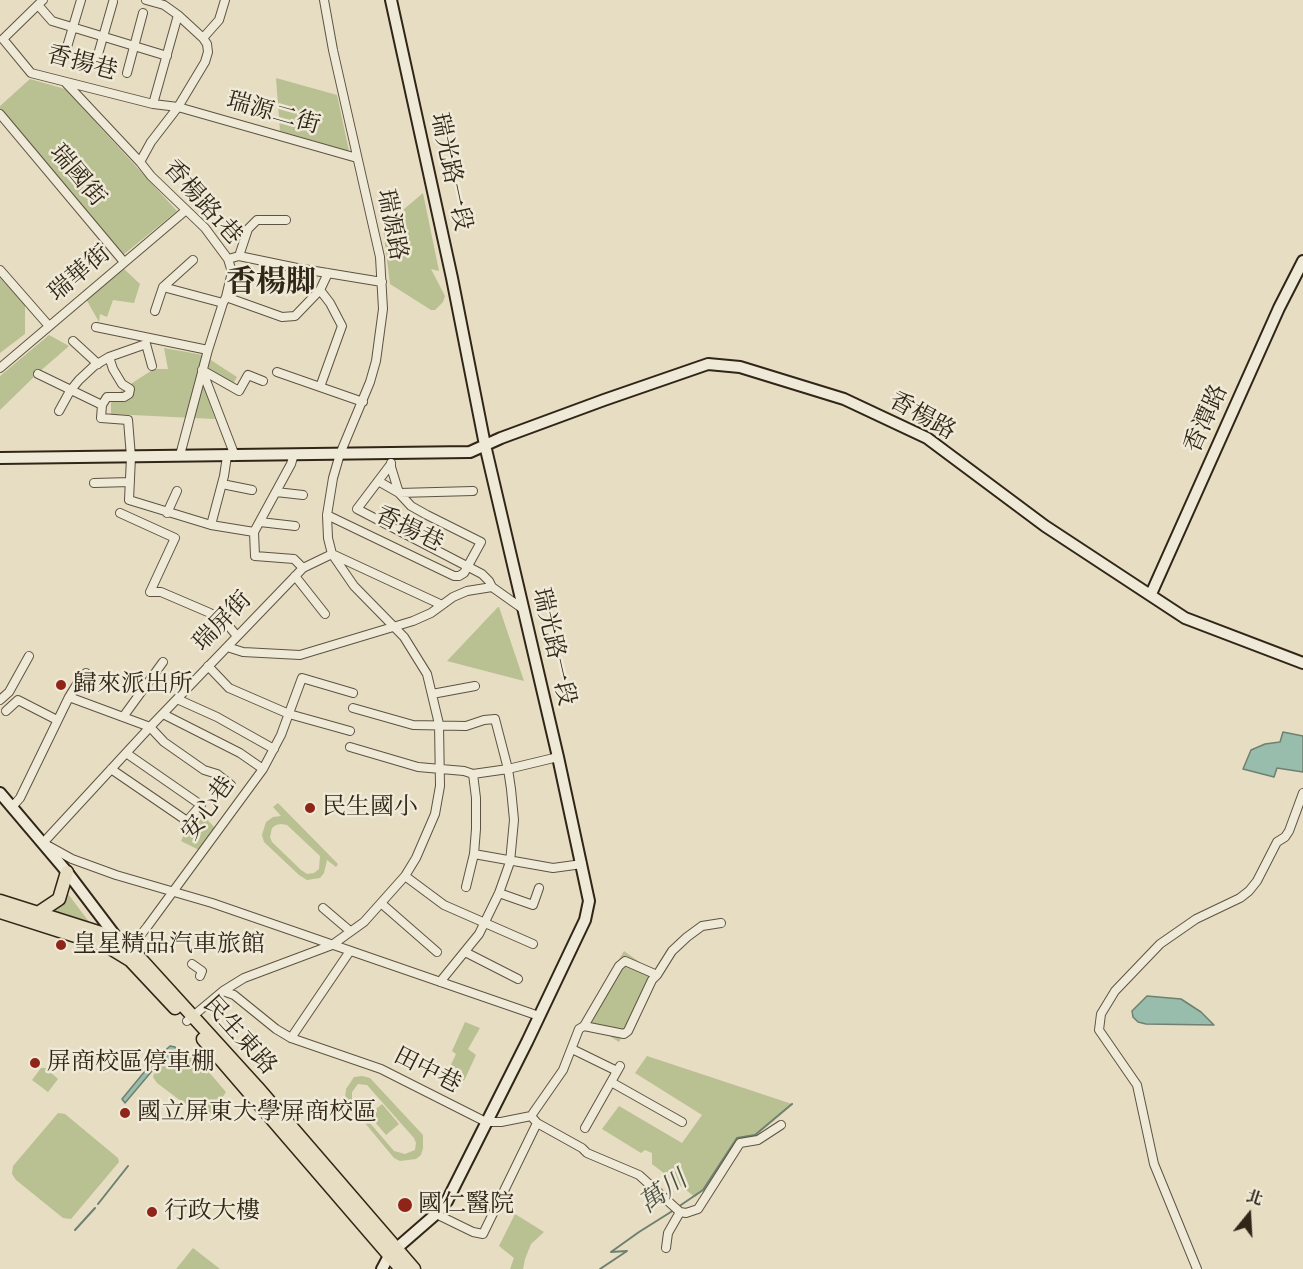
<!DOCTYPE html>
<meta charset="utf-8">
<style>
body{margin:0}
#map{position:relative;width:1303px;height:1269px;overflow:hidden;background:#e7ddc2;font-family:Alegreya,"Noto Serif TC",serif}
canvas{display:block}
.north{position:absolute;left:1219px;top:1185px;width:60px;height:60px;-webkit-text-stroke:4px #efe9d7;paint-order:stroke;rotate:18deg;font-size:16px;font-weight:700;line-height:24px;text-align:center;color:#302517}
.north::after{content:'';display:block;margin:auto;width:21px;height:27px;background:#302517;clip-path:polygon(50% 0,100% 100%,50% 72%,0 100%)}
</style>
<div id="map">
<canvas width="1303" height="1269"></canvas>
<div class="north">北</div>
</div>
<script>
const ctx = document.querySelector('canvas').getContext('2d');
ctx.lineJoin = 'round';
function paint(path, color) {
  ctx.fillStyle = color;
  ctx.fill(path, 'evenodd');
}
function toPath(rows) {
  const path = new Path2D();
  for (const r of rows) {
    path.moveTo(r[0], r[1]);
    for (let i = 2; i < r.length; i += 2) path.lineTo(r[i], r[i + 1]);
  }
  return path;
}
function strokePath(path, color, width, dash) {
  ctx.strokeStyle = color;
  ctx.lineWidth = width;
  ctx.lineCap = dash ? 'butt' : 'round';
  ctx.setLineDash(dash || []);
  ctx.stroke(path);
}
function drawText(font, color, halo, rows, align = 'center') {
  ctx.font = font + ' Alegreya,"Noto Serif TC",serif';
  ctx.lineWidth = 5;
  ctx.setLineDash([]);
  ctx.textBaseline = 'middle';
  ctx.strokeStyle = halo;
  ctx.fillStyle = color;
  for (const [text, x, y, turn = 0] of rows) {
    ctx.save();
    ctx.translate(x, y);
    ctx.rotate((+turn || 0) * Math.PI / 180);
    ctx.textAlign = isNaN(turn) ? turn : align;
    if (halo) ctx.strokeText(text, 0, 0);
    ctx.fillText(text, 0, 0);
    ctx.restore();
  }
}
const green = toPath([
 [276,78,337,95,349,151,280,131],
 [30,79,65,89,177,211,123,255,0,109,0,106],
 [423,193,439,271,431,269,445,296,443,302,435,310,431,310,390,284,385,244,383,227],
 [123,268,140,284,134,303,113,300,107,317,100,314,99,322,86,299],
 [0,278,25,305,25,334,0,353],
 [49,335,69,346,38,373,0,410,0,376],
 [164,348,203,355,237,377,229,391,199,373,215,419,111,414,111,403,116,395,129,385,154,369,168,369],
 [498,607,499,607,524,681,447,661],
 [278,803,338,864,336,867,327,860,324,873,320,878,307,880,299,875,264,842,262,835,266,822,273,817,281,816,273,807],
 [281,824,287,825,320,856,319,869,314,873,307,874,301,870,272,842,270,837,272,828,276,825],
 [201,809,201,813,215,828,199,850,181,841,190,822],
 [65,890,90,923,53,911,61,903],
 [624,951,659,976,619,1042,584,1020],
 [465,1022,480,1028,468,1049,476,1055,464,1081,448,1071,456,1054,452,1051],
 [647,1056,792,1104,755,1135,737,1138,703,1190,695,1197,652,1164,652,1153,645,1150,641,1153,602,1129,619,1106,682,1143,702,1115,635,1073],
 [196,1057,226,1092,212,1114,197,1113,157,1083,153,1077,155,1071,161,1066,177,1060],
 [41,1068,46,1068,58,1079,48,1092,32,1080],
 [362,1076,370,1078,423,1135,423,1148,421,1155,416,1159,400,1161,394,1158,345,1099,346,1089,354,1077],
 [358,1084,367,1085,414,1138,416,1143,415,1150,405,1154,394,1151,352,1102,352,1092],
 [382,1104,399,1124,386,1135,369,1115],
 [58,1113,65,1114,118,1158,119,1162,71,1219,63,1218,16,1180,12,1174,13,1166],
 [515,1214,544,1232,531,1244,525,1259,523,1269,510,1269,514,1258,499,1246],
 [193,1248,220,1269,176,1269]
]);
const water = toPath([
 [1283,732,1303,736,1303,772,1277,768,1274,777,1243,769,1251,750,1265,744,1280,742,1283,732],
 [1147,996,1181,999,1201,1012,1214,1025,1146,1024,1138,1022,1133,1017,1132,1011,1147,996],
 [170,1046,175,1047,182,1055,157,1065,125,1103,122,1099,150,1065,170,1046]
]);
const stream = toPath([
 [98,1204,128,1166],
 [678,1207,703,1190,737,1138,755,1135,792,1104],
 [75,1230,95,1208],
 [600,1269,627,1251,611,1252,639,1232,674,1210]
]);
const street = toPath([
 [43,0,3,39,31,73,153,104,178,107,357,158],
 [146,0,164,5,178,15,203,38,207,44,208,52,205,62,178,107,151,142,140,162,151,176,205,228,228,259,232,272,226,297,223,303,208,350,180,455],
 [38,5,52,21,167,56],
 [203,38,219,20,225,0],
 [64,57,81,0],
 [95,65,113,2],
 [127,73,143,13],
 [65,82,140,162],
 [153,104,178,15],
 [0,114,124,262],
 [239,256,248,229,257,220,286,220],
 [228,259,239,256,297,268,382,282],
 [0,270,49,326],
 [163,287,223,303],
 [320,290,330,303,342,326,320,387],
 [226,297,282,317,295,316,320,290,328,273],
 [155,311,163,287,193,260],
 [96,327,208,350],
 [73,341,98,364],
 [0,368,185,211],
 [202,370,235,456],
 [202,370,239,391,248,375,263,381],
 [277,372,363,402],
 [38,374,102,405,101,418,128,420,131,457,129,500,211,525,254,532],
 [102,405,107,397,124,397,129,394,130,389,122,384,113,369,109,357],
 [59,411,70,391,79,380,94,366,109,357,146,344,152,366],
 [294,454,291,464,254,532,255,556,294,559,303,568],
 [391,463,391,467,399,493],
 [391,464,357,509,482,574,489,581,492,587,523,609],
 [94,483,130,482],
 [222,484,252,490],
 [276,492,303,495],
 [399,493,473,491],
 [120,513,175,538,150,592,161,592,210,613,227,624,237,636],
 [167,513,177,491],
 [327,515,454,576,459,576,464,573,481,542,427,515,411,506,399,493,378,481],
 [260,522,295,526],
 [211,525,224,476,227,456],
 [295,576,325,614],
 [442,605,332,554,303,568,150,727,43,843,72,859,116,875,212,903,539,1016],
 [227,647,243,652,300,655,413,621,431,613,453,597,467,591,492,587],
 [208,666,229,688,289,714,350,731],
 [432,694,475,686],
 [69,697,150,727,164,742,204,770,217,774,231,785],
 [177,699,217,717,274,749],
 [0,700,9,692,29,656],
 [353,708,413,725,466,726,484,720,495,719,508,769,511,789,514,820,510,862,499,893,479,934,440,982],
 [6,711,18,700,57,720],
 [163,714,240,753,263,769],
 [123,717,163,662],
 [350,747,418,767,464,771,473,774,508,769,558,757],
 [111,769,187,821,201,805,126,753],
 [12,807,20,798,69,697,82,676,86,673],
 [474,854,553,868,582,864],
 [405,876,444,905,533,944],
 [466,887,474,854,476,829,476,798,473,774],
 [499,893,533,905,539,888],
 [382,904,437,952],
 [323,908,350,931],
 [122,944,139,937,147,927,263,769,281,735,302,678,353,693],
 [465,952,518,979],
 [192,964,202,971,200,976],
 [657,975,672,951,687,937,702,926,721,923],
 [223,991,234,995,276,1029,291,1038,381,1069,486,1122,501,1122,531,1116,563,1070,579,1029,584,1026,619,966,625,961,657,975,652,980,628,1031,624,1034,584,1026],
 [187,1021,223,991,244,978,332,945,364,922,405,876,416,858,435,814,440,786,439,724,427,674,404,637,354,586,332,554,328,538,327,515,333,478,340,454,370,382,376,361,383,309,380,257,333,50,324,0],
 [291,1038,350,951],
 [572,1049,617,1071],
 [611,1082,682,1122],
 [531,1116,537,1123,582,1148,587,1153,639,1175,680,1212,686,1213,698,1209,740,1143,758,1140,781,1125],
 [585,1128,620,1066],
 [436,1214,473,1232,483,1234,537,1123],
 [666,1248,668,1233,680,1212],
 [1197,1269,1154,1164,1137,1085,1099,1030,1101,1014,1115,991,1160,944,1196,919,1240,898,1249,891,1257,881,1277,842,1285,837,1289,831,1303,793]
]);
const secondary = toPath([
 [0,458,470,452,501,438,604,400,708,364,740,367,844,399,927,438,1045,526,1185,618,1303,663],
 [1151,594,1279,308,1303,261],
 [0,793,67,872,123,946],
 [382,1269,390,1254,436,1214,447,1201,527,1042,585,920,589,901,558,757,485,445,452,278,391,0]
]);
const primary = toPath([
 [0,901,101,933,138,956,257,1087,414,1269],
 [0,912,107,946,130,960,175,1008],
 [38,913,59,899,67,872],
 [203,1039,401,1269]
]);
const markers = [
 [61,685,6,"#8f2418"],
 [310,808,6,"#8f2418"],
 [61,945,6,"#8f2418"],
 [35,1063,6,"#8f2418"],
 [125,1113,6,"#8f2418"],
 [405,1205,8,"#8f2418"],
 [152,1212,6,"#8f2418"]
];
const streetNames = [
 ["香揚巷",82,64,15],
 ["瑞源二街",273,114,16],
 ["瑞光路一段",450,172,78],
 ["瑞國街",77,176,50],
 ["香楊路1巷",202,203,48],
 ["瑞源路",391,225,79],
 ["瑞華街",80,274,-40],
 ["香楊路",922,417,29],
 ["香潭路",1207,419,-66],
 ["香揚巷",409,530,26],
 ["瑞屏街",223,622,-46],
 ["瑞光路一段",553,647,77],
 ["安心巷",209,809,-54],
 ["民生東路",239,1036,48],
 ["田中巷",427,1071,27]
];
const poiNames = [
 ["歸來派出所",73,685],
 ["民生國小",322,808],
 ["皇星精品汽車旅館",73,945],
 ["屏商校區停車棚",47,1063],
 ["國立屏東大學屏商校區",137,1113],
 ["國仁醫院",418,1205],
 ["行政大樓",164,1212]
];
const waterNames = [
 ["萬川",664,1193,-36]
];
const districtNames = [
 ["香楊脚",271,284]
];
paint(green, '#b9c091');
paint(water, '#98bdac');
strokePath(water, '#6e8070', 1.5);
strokePath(stream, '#6e8070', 2);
strokePath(street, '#5e5342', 10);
strokePath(secondary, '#302517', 14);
strokePath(primary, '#302517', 15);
strokePath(street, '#efe9d7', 8);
strokePath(secondary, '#efe9d7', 10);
strokePath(primary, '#e7ddc2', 12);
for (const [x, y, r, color] of markers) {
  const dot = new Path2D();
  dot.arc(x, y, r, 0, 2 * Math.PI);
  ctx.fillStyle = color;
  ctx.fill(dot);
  strokePath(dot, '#efe9d7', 2);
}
drawText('24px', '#302517', '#efe9d7', streetNames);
drawText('24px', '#302517', '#efe9d7', poiNames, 'left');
drawText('italic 26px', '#4f5344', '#efe9d7', waterNames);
drawText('bold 30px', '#302517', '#efe9d7', districtNames);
</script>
